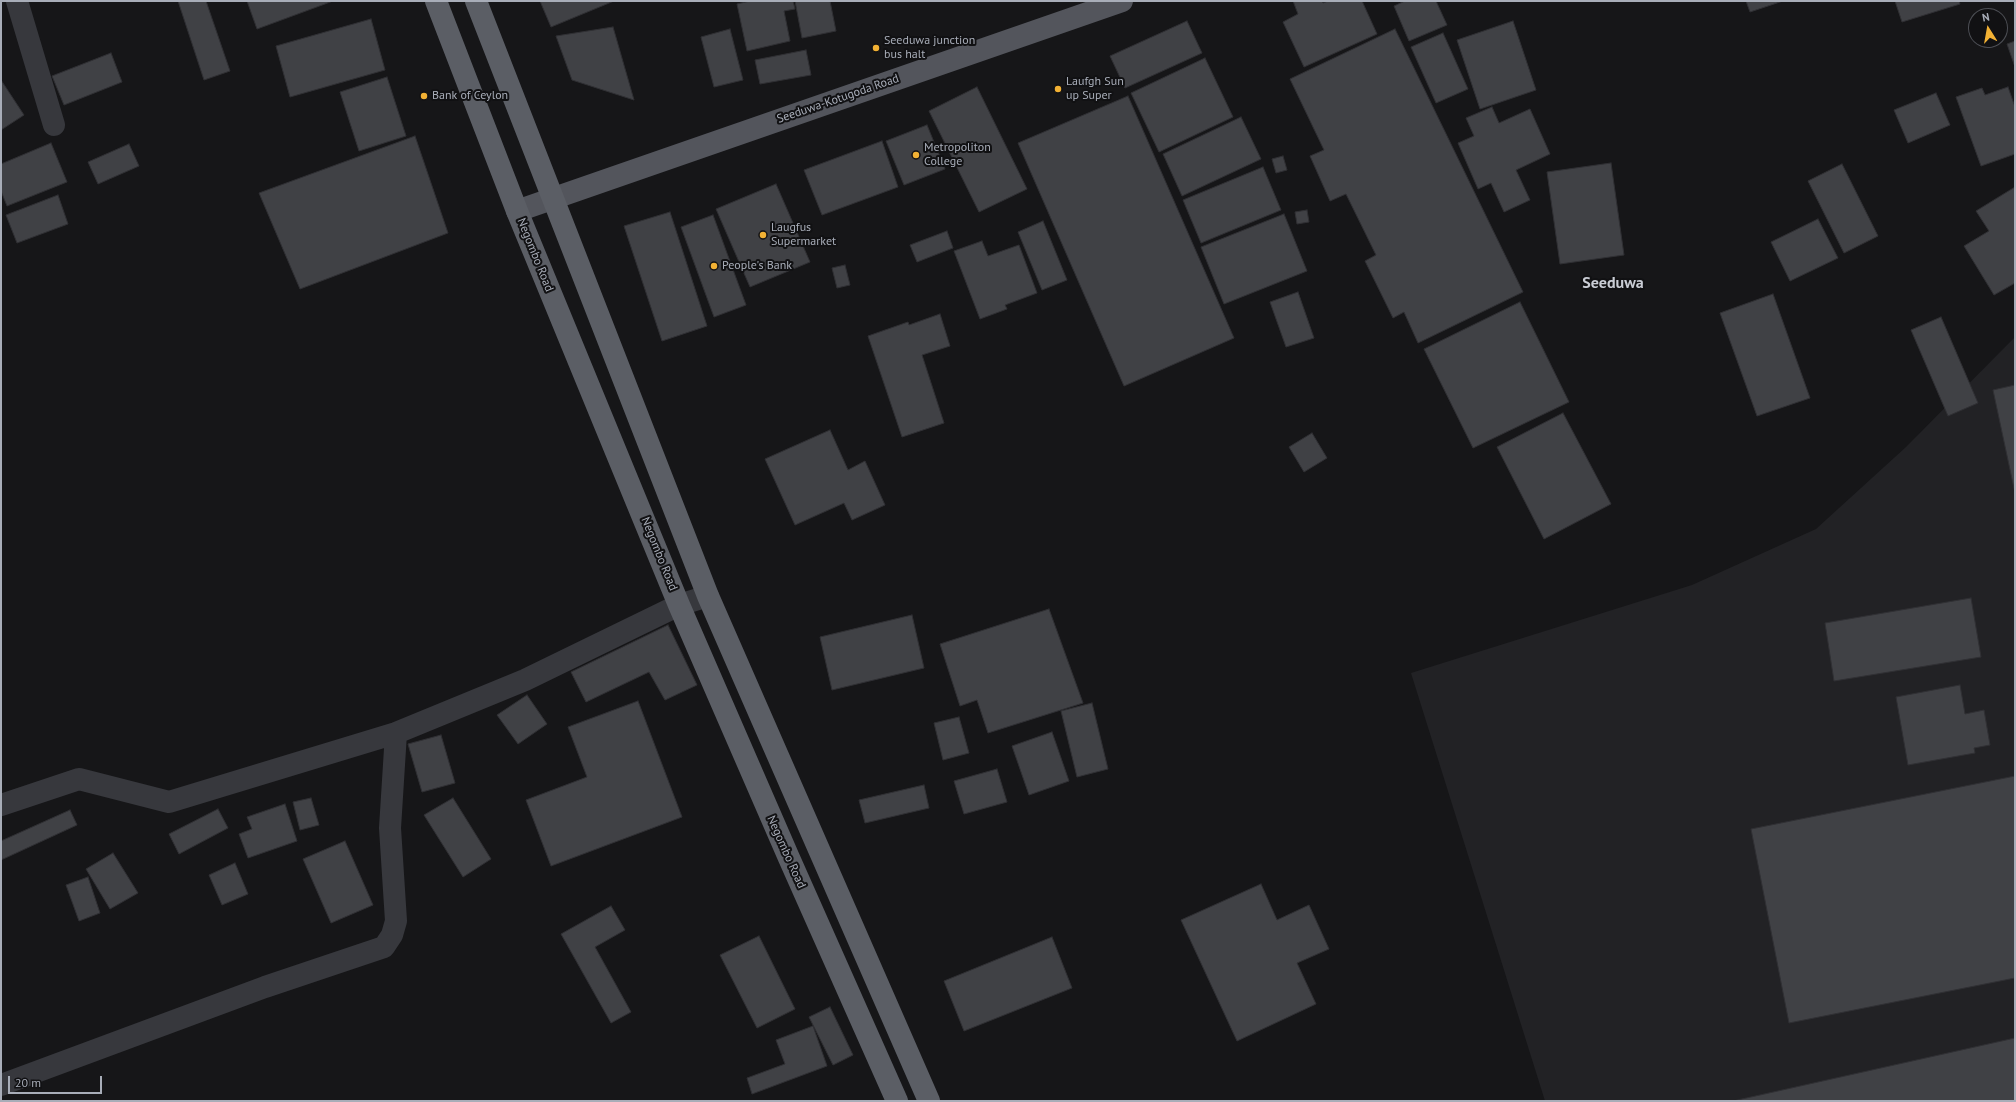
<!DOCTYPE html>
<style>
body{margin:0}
#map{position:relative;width:2016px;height:1102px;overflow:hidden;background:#161618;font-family:"PT Sans",sans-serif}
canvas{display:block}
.frame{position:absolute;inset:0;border:2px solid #a8adb8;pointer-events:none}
.north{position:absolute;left:1968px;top:8px;width:40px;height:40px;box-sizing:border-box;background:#111113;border:1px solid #4d4f55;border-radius:50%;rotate:349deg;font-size:11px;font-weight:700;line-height:16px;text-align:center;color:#a8adb8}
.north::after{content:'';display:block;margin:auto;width:14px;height:18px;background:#f2b134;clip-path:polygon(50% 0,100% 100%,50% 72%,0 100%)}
.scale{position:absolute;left:8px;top:1076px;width:94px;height:18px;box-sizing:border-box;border:2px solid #a8adb8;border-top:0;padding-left:5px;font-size:12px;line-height:14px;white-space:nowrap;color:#a8adb8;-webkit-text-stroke:3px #111113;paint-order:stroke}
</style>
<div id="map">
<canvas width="2016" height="1102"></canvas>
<div class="frame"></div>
<div class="north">N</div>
<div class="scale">20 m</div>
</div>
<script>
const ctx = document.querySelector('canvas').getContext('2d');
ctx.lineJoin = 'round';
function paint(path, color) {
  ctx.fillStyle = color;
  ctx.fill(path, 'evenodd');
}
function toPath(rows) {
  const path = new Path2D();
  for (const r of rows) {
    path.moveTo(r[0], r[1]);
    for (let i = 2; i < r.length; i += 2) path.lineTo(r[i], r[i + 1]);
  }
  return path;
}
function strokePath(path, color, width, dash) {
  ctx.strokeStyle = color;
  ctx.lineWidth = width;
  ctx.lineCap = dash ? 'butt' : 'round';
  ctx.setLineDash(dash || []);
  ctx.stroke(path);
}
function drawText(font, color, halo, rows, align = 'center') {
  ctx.font = font + ' "PT Sans",sans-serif';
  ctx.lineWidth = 4;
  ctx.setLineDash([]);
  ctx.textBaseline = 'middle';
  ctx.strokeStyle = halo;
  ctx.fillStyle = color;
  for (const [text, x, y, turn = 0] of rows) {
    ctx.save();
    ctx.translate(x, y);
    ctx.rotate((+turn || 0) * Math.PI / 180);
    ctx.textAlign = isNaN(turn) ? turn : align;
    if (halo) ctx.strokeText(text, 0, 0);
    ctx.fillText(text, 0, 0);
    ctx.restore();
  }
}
const built = toPath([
 [2015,337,2015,1101,1545,1101,1411,673,1692,585,1816,529,1906,447]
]);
const building = toPath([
 [178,1,206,1,230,71,204,80,178,1],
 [247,1,333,1,257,29,247,1],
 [540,1,614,1,551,27,540,1],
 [750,1,793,1,795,9,784,11,790,41,747,51,737,4,750,1],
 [795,1,830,1,836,31,802,38,795,1],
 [1293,1,1322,1,1323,3,1328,1,1362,1,1377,34,1304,67,1283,22,1298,14,1293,1],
 [1405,1,1436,1,1447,25,1409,41,1394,6,1405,1],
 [1746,1,1783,1,1750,12,1746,1],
 [1895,1,1959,1,1960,4,1902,22,1895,1],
 [371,19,385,70,290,97,276,46,371,19],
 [1187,21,1202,53,1125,88,1110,56,1187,21],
 [1513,21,1536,90,1480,109,1457,40,1513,21],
 [613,27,634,100,572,80,556,36,613,27],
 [730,29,743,80,714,87,701,37,730,29],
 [1395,29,1523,292,1418,343,1404,312,1393,318,1365,261,1376,255,1346,194,1330,201,1310,156,1324,150,1290,79,1395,29],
 [1443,33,1468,89,1436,103,1411,47,1443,33],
 [2015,41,2015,67,2007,44,2015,41],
 [806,50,811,75,760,84,755,60,806,50],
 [111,53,122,82,64,105,52,76,111,53],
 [1205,58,1233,117,1159,152,1131,93,1205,58],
 [387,77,406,136,359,151,340,92,387,77],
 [1,80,24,115,1,130,1,80],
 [977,87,1027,189,979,212,929,111,977,87],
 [2008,87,2015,107,2015,154,1981,166,1956,97,1982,88,1985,95,2008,87],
 [1936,93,1950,125,1908,143,1894,110,1936,93],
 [1128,96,1234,338,1124,386,1018,143,1128,96],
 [1492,107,1499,123,1530,109,1550,154,1516,170,1530,200,1504,212,1491,183,1478,189,1458,143,1474,136,1466,118,1492,107],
 [1241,117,1261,159,1182,196,1163,154,1241,117],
 [927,125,945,169,904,185,886,141,927,125],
 [415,136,448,233,300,289,259,193,415,136],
 [882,141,898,187,822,215,804,170,882,141],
 [51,143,67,182,7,206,1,191,1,164,51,143],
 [129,144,139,166,98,184,88,162,129,144],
 [1283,156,1287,170,1276,173,1272,159,1283,156],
 [1611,163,1624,255,1560,264,1547,172,1611,163],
 [1842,164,1878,236,1844,253,1808,181,1842,164],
 [1263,167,1281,210,1201,243,1183,200,1263,167],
 [776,184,810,262,750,287,716,209,776,184],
 [2015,187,2015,283,1994,295,1964,246,1989,231,1976,211,2015,187],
 [58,195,68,224,17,243,6,215,58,195],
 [1307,210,1309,222,1297,224,1295,212,1307,210],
 [670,212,707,326,662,341,624,226,670,212],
 [1284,214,1307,271,1224,304,1201,247,1284,214],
 [713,215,746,305,714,317,681,227,713,215],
 [1818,219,1838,258,1790,281,1771,242,1818,219],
 [1043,221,1067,280,1042,290,1018,232,1043,221],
 [947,231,953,248,917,262,910,245,947,231],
 [982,241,988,256,1019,245,1037,293,1005,305,1007,309,980,319,954,251,982,241],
 [845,265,850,285,837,288,832,268,845,265],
 [1298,292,1314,338,1286,347,1270,302,1298,292],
 [1773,294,1810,398,1757,416,1720,313,1773,294],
 [1520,302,1569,402,1473,448,1424,349,1520,302],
 [940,314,950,346,922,355,944,423,902,437,868,336,908,322,909,325,940,314],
 [1941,317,1978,403,1948,416,1911,330,1941,317],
 [2015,385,2015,493,1993,390,2015,385],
 [1563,413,1611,504,1544,539,1497,447,1563,413],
 [830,430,848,470,865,461,885,505,852,520,844,503,795,525,765,459,830,430],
 [1312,433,1327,458,1304,472,1289,447,1312,433],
 [1971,598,1981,657,1834,681,1825,623,1971,598],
 [1049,609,1083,703,988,733,977,700,960,706,940,644,1049,609],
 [912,615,924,668,832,690,820,637,912,615],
 [668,625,697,685,665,700,649,672,586,702,571,672,668,625],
 [1960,685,1965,714,1984,710,1990,745,1974,748,1975,753,1908,765,1896,697,1960,685],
 [527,695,547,724,518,744,497,715,527,695],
 [638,701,682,817,551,866,526,800,587,777,568,727,638,701],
 [1092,703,1108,769,1077,777,1061,711,1092,703],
 [959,717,969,753,943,760,934,723,959,717],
 [1052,732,1069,781,1029,795,1012,746,1052,732],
 [441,735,455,783,422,792,408,744,441,735],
 [997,769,1007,802,964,814,954,781,997,769],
 [2015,776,2015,978,1789,1023,1751,829,2015,776],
 [924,785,929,808,865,823,859,800,924,785],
 [311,798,319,825,300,830,293,802,311,798],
 [453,798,491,859,463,877,424,815,453,798],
 [285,804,297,841,248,858,239,834,252,829,247,817,285,804],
 [218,809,228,828,179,854,169,834,218,809],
 [70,810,77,825,1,860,1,841,70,810],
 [345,841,373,905,331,923,303,859,345,841],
 [113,853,138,893,110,909,86,869,113,853],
 [235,863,248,894,222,905,209,875,235,863],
 [88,877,100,913,79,921,66,885,88,877],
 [1261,884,1277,920,1309,905,1329,949,1297,963,1316,1004,1237,1041,1181,920,1261,884],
 [611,906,625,930,595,947,631,1012,611,1023,561,934,611,906],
 [759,936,795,1009,757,1028,720,955,759,936],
 [1052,937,1072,988,964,1031,944,981,1052,937],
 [830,1007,853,1055,833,1065,809,1017,830,1007],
 [813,1026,827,1066,752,1094,747,1078,785,1064,776,1040,813,1026],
 [2015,1038,2015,1101,1733,1101,2015,1038]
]);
const minor = toPath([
 [17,1,54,125],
 [1,805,79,779,169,802,396,733,525,680,679,605,708,596],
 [1,1085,265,987,384,947,392,935,396,921,390,828,396,733]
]);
const primary = toPath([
 [517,211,1122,1]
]);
const trunk = toPath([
 [436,1,517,211,679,605,789,858,897,1101],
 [476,1,708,596,929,1101]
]);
const markers = [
 [876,48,4,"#f2b134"],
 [1058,89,4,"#f2b134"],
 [424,96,4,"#f2b134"],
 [916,155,4,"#f2b134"],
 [763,235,4,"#f2b134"],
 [714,266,4,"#f2b134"]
];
const poiNames = [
 ["Seeduwa junction",884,41],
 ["bus halt",884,55],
 ["Laufgh Sun",1066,82],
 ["up Super",1066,96],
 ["Bank of Ceylon",432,96],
 ["Metropoliton",924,148],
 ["College",924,162],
 ["Laugfus",771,228],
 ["Supermarket",771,242],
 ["People's Bank",722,266]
];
const streetNames = [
 ["Seeduwa-Kotugoda Road",838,99,-19],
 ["Negombo Road",535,255,68],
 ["Negombo Road",659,554,68],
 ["Negombo Road",786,852,66]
];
const districtNames = [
 ["Seeduwa",1613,283]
];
paint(built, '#222225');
paint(building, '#404145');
strokePath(building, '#303034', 1);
strokePath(minor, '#37383d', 22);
strokePath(primary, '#53555c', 22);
strokePath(trunk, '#5b5e65', 22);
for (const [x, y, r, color] of markers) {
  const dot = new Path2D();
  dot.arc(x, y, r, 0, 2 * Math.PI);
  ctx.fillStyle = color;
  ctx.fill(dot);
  strokePath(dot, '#111113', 1.5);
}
drawText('12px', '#a8adb8', '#111113', poiNames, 'left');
drawText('12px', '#a8adb8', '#111113', streetNames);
drawText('bold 16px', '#c9ccd4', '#111113', districtNames);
</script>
